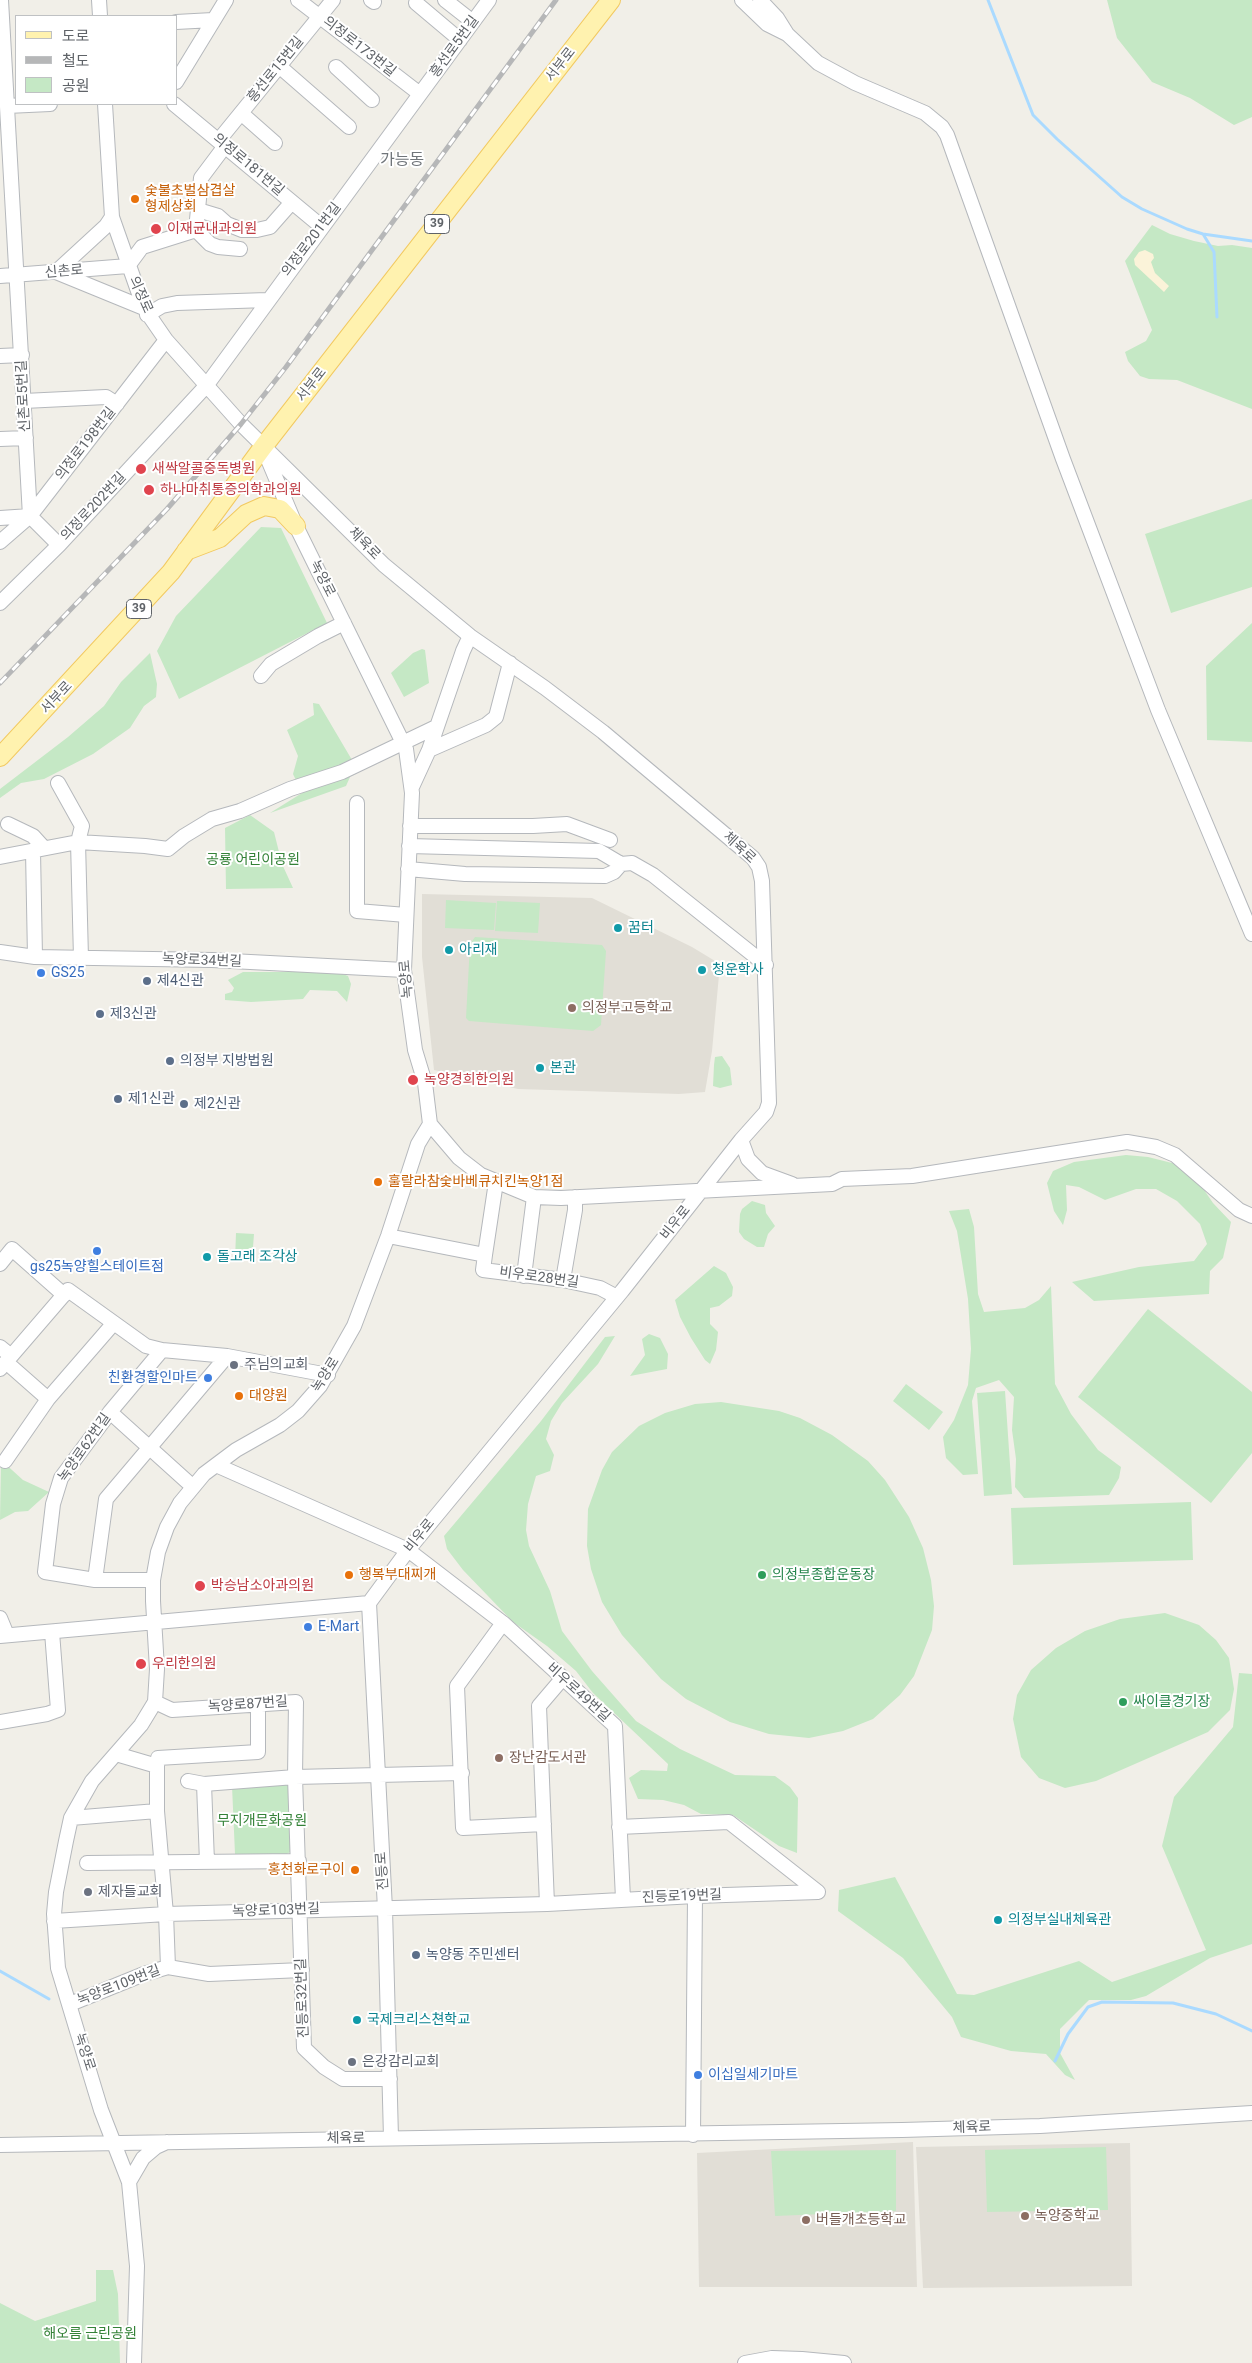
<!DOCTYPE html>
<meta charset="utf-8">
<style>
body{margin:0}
#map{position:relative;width:1252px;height:2363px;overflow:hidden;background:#f1efe8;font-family:Roboto,"Noto Sans KR",sans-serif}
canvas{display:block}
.legend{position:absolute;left:15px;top:15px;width:162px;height:90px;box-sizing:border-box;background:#fff;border:1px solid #bfc1c3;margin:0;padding:6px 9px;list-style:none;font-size:15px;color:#5f6368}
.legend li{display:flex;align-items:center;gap:10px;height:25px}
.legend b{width:25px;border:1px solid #bfc1c3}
</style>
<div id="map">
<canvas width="1252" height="2363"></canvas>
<ul class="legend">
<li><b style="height:6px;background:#fff2af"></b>도로</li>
<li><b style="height:6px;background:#b6b7b8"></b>철도</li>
<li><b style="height:14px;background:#c5e8c5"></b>공원</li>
</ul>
</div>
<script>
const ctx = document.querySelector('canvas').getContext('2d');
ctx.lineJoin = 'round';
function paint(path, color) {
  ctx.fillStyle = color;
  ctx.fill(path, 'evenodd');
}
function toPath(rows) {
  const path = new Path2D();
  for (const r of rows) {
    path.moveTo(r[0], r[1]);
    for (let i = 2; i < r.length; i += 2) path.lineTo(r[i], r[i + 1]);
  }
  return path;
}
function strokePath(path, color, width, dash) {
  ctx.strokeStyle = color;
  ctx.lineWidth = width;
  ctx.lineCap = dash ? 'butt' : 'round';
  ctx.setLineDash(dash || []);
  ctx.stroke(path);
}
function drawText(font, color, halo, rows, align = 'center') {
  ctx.font = font + ' Roboto,"Noto Sans KR",sans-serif';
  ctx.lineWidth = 4;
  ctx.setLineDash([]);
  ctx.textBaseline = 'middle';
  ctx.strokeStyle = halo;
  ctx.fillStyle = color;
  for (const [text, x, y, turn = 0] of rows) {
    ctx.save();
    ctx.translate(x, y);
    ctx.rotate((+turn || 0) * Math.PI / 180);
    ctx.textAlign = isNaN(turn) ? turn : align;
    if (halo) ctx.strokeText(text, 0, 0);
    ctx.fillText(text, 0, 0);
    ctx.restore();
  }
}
const education = toPath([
 [422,894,592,898,692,947,720,964,712,1051,705,1092,679,1094,518,1089,434,1070,422,957],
 [913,2142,917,2287,699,2287,697,2153],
 [1130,2143,1132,2286,923,2288,916,2147]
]);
const green = toPath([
 [1107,0,1252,0,1252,117,1234,125,1190,98,1152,82,1117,38],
 [1152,225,1170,234,1194,241,1218,246,1232,245,1252,248,1252,409,1177,380,1149,379,1140,376,1128,361,1125,352,1146,341,1152,330,1125,261],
 [1252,499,1252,587,1171,613,1145,534],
 [261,527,281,528,327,623,179,699,157,651,176,616],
 [1252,623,1252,742,1207,740,1206,666],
 [422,649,425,650,429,683,404,697,391,673,413,653],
 [150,653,157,684,156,697,144,706,130,728,93,754,44,779,21,783,0,798,0,789,68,737,104,706,121,682],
 [313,703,319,704,352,760,343,766,350,777,346,786,270,813,302,793,293,774,298,756,287,730,314,715],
 [250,815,274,832,282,864,293,888,226,889,225,828],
 [446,900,496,903,494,930,445,928],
 [497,901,540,903,538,933,495,931],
 [475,937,602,945,606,951,601,1025,593,1031,469,1021,466,1018,470,944],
 [243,972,337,972,348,976,351,984,347,1002,337,991,310,990,303,999,251,1002,225,1000,225,994,232,992,234,988,228,980],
 [722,1056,730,1068,732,1085,720,1088,713,1086,714,1065,715,1057],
 [1126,1155,1148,1157,1176,1164,1198,1181,1213,1203,1231,1222,1223,1258,1210,1271,1209,1294,1094,1301,1072,1282,1139,1267,1194,1261,1207,1244,1200,1224,1177,1201,1156,1189,1136,1189,1105,1200,1079,1187,1066,1185,1067,1210,1063,1225,1054,1211,1047,1183,1053,1171,1074,1162],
 [752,1201,765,1205,766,1213,775,1226,768,1234,764,1247,757,1247,744,1239,739,1232,740,1214,742,1209],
 [969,1209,974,1227,978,1294,984,1312,1025,1308,1039,1300,1051,1286,1055,1384,1071,1414,1098,1450,1121,1467,1119,1478,1109,1495,1024,1498,1015,1487,1016,1459,1012,1430,1014,1397,999,1380,976,1388,972,1401,978,1474,963,1475,946,1458,943,1437,954,1420,968,1385,971,1349,968,1299,957,1231,949,1211],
 [236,1233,254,1234,252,1260,235,1260],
 [714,1266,726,1273,733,1287,732,1296,719,1306,710,1308,710,1324,718,1332,716,1350,710,1364,705,1360,691,1338,680,1317,675,1300],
 [1148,1309,1252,1392,1252,1453,1211,1503,1078,1397],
 [649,1334,660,1338,668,1354,667,1369,630,1376,645,1355,642,1339],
 [615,1336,598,1364,562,1403,551,1421,546,1439,554,1455,550,1471,536,1476,528,1504,526,1530,529,1546,550,1591,562,1631,592,1671,636,1721,680,1749,735,1775,775,1776,790,1787,798,1798,797,1853,779,1846,733,1815,701,1814,684,1805,663,1800,638,1799,629,1778,641,1770,667,1771,668,1764,593,1693,576,1671,547,1646,513,1622,463,1570,447,1549,444,1536,541,1421,605,1337],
 [906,1384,943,1412,929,1430,893,1401],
 [1005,1391,1012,1494,984,1496,977,1393],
 [721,1402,779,1411,800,1418,832,1435,868,1461,885,1480,909,1517,923,1548,931,1580,934,1606,932,1630,914,1676,900,1695,873,1719,843,1731,809,1738,769,1734,730,1722,686,1699,661,1679,622,1635,602,1602,591,1569,587,1546,588,1509,602,1470,612,1452,639,1426,665,1413,695,1404],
 [1,1460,23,1480,49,1492,28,1511,15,1512,0,1520],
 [1191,1502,1193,1560,1013,1565,1011,1508],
 [1165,1613,1199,1625,1216,1640,1229,1658,1234,1689,1230,1710,1208,1732,1096,1781,1065,1788,1039,1778,1021,1757,1013,1719,1017,1695,1031,1670,1056,1648,1085,1631,1120,1619],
 [1239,1673,1252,1674,1252,1944,1210,1958,1146,1996,1131,2000,1089,2000,1060,2029,1060,2053,1075,2080,1065,2075,1046,2054,1011,2051,961,2037,952,2017,903,1958,838,1911,839,1890,895,1877,957,1994,974,1995,1079,1961,1112,1982,1206,1950,1162,1846,1174,1797,1233,1727],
 [288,1785,292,1851,285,1855,235,1854,232,1786],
 [1106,2147,1108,2210,987,2212,985,2150],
 [896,2150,896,2211,775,2216,771,2151],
 [96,2270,113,2270,118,2294,120,2363,0,2363,0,2303,35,2321,96,2301]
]);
const sand = toPath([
 [1145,250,1153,254,1154,258,1151,262,1155,273,1169,286,1164,292,1135,265,1134,259,1139,252]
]);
const stream = toPath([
 [988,0,1033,115,1057,139,1122,197,1142,209,1187,229,1203,234,1252,241],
 [1203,234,1214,252,1217,317],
 [0,1971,49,1999],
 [1055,2061,1068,2034,1088,2007,1102,2002,1173,2003,1216,2014,1252,2031]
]);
const minor = toPath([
 [1,0,30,516],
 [99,0,100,16],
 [298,0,420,94],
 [371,0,374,2],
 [445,0,473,22],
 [742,0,767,24,787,34,777,18,760,0],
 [416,3,460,40],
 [176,22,213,20],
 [787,34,818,63,855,83,925,113,942,127,947,135,1063,459,1158,710,1252,934],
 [279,66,349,127],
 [336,67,372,100],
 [176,82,226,0],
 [174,104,322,227],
 [7,106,50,104],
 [241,113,275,143],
 [219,140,333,0],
 [198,210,218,216,227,224,242,230,257,230,270,227,292,202],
 [112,217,106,226,56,272,144,308],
 [196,230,210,244,218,247,240,249],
 [128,266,142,247,196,230,201,178,225,146],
 [0,276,128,266],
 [147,315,162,306,177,303,267,300],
 [0,356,22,355],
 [24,401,106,397,117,404],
 [0,439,26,438],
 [0,518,30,516,59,545],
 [0,542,30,516,166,340],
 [0,603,59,545,206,386,489,0],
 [261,676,271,664,318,636,344,623],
 [429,750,486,725,496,717,510,663],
 [58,783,82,826,78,842,81,958],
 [412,787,429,750,463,651,470,636],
 [357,803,357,911,406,915],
 [8,824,33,836,43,847],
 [410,826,533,826,567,824,610,840],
 [33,851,35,957],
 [0,857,78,842,145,846,168,849,184,836,212,819,240,811,290,789,342,772,436,727],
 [621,864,632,863,653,875,766,965],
 [408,869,465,874,605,876,614,872,621,864,599,851,409,846],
 [0,952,35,957,212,960,404,970],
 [430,1124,459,1158,481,1175,534,1197,561,1198,832,1184,842,1179,912,1176,1127,1142,1156,1147,1175,1155,1239,1210,1252,1216],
 [741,1140,748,1159,762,1173,792,1184],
 [388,1236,485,1255,483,1270,563,1280,600,1288,617,1297],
 [485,1255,496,1182],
 [0,1264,12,1249,64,1295],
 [524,1276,534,1197],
 [563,1280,575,1210,575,1197],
 [0,1347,11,1356],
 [6,1362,48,1399],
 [0,1369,68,1290,146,1346,162,1350,227,1356,328,1375],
 [110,1412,192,1486],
 [5,1461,48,1399,113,1324],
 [216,1465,408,1550,503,1623,615,1726,623,1899],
 [95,1580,106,1499,227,1356],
 [153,1580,95,1580,45,1572,53,1504,61,1478,110,1412,162,1350],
 [369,1603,385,1909,391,2138],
 [0,1618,7,1635],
 [503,1623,457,1686,463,1828,544,1824],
 [0,1636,369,1603,408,1550,622,1291,741,1140,766,1112,769,1103,762,881,759,867,753,858,603,732,545,688,470,636,384,565,241,424,166,340,144,308,112,217,105,104],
 [155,1702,172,1710,296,1702,295,1777,304,2048,324,2067,343,2079,390,2079],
 [0,1722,47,1714,58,1710,52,1632],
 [116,1754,157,1766,158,1758,258,1752,258,1705],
 [157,1766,157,1811,166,1914,168,1967],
 [188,1781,204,1784,295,1777,462,1773],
 [204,1784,207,1862],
 [71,1818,157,1811],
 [619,1827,729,1822,818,1892],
 [87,1863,299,1861],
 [547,1904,539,1706,562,1679],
 [54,1921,166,1914,547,1904,695,1896,818,1892],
 [70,2004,144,1974,168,1967,209,1974,302,1970],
 [693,2135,695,1896],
 [0,2145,902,2130,1040,2126,1252,2113],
 [129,2182,143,2158,156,2147,167,2142],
 [134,2363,137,2266,129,2182,101,2110,58,1968,54,1914,56,1892,66,1841,71,1818,92,1781,141,1725,155,1702,157,1669,153,1601,153,1580,158,1552,167,1527,180,1503,204,1474,236,1450,280,1425,298,1411,320,1386,354,1326,388,1236,418,1144,430,1124,425,1083,415,1050,404,970,412,793,406,749,296,526,264,450],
 [745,2363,772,2358,802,2359,844,2363]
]);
const major = toPath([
 [186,551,220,538,246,514,264,506,280,509,296,526],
 [0,757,171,572,263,447,611,0]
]);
const rail = toPath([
 [0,683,167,509,241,424,286,367,556,0]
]);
const markers = [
 [135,199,5,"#e8710a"],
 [156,229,6,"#e0444e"],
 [141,469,6,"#e0444e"],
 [149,490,6,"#e0444e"],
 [618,928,5,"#0f9aa8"],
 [449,950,5,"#0f9aa8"],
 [702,970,5,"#0f9aa8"],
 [41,973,5,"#3f7fe0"],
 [147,981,5,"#5c6f8a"],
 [572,1008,5,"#8d6e63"],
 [100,1014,5,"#5c6f8a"],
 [170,1061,5,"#5c6f8a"],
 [540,1068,5,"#0f9aa8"],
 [413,1080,6,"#e0444e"],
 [118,1099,5,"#5c6f8a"],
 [184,1104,5,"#5c6f8a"],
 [378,1182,5,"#e8710a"],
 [97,1251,5,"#3f7fe0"],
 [207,1257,5,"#0f9aa8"],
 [234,1365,5,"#6b7280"],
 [208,1378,5,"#3f7fe0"],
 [239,1396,5,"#e8710a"],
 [349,1575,5,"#e8710a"],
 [762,1575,5,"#2e9e5b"],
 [200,1586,6,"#e0444e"],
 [308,1627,5,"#3f7fe0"],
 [141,1664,6,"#e0444e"],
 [1123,1702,5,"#2e9e5b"],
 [499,1758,5,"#8d6e63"],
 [355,1870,5,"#e8710a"],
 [88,1892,5,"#6b7280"],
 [998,1920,5,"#0f9aa8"],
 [416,1955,5,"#5c6f8a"],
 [357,2020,5,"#0f9aa8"],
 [352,2062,5,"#6b7280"],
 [698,2075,5,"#3f7fe0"],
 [1025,2216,5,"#8d6e63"],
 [806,2220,5,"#8d6e63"]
];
const shields = [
 [437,224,25],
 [139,609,25]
];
const shieldNames = [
 ["39",437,224],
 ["39",139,609]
];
const streetNames = [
 ["의정로173번길",359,47,38],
 ["흥선로5번길",455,47,-54],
 ["서부로",561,65,-52],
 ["흥선로15번길",276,70,-51],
 ["의정로181번길",248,165,40],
 ["의정로201번길",312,240,-53],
 ["신촌로",64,272,-5],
 ["의정로",140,295,66],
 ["서부로",312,385,-52],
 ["신촌로5번길",24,396,-93],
 ["의정로198번길",86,444,-52],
 ["의정로202번길",94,507,-47],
 ["체육로",364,544,46],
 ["녹양로",322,579,63],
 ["서부로",57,698,-47],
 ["체육로",739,848,43],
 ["녹양로34번길",202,961,2],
 ["녹양로",407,979,-95],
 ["비우로",676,1223,-52],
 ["비우로28번길",539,1278,8],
 ["녹양로",326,1375,-58],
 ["녹양로62번길",85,1448,-55],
 ["비우로",420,1536,-51],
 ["비우로49번길",578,1693,42],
 ["녹양로87번길",248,1705,-4],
 ["진등로",383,1871,-94],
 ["진등로19번길",682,1897,-2],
 ["녹양로103번길",276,1911,-2],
 ["녹양로109번길",119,1986,-21],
 ["진등로32번길",303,1998,-92],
 ["녹양로",84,2052,72],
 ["체육로",972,2128,-2],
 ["체육로",346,2139,-1]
];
const foodNames = [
 ["숯불초벌삼겹살",145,191],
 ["형제상회",145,207],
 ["훌랄라참숯바베큐치킨녹양1점",388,1182],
 ["대양원",249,1396],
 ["행복부대찌개",359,1575],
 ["홍천화로구이",345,1870,"right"]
];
const healthNames = [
 ["이재균내과의원",167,229],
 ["새싹알콜중독병원",152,469],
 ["하나마취통증의학과의원",160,490],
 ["녹양경희한의원",424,1080],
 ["박승남소아과의원",211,1586],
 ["우리한의원",152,1664]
];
const parkNames = [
 ["공룡 어린이공원",253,860],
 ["무지개문화공원",262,1821],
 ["해오름 근린공원",90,2334]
];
const cultureNames = [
 ["꿈터",628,928],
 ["아리재",459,950],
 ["청운학사",712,970],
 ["본관",550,1068],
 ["돌고래 조각상",217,1257],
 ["의정부실내체육관",1008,1920],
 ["국제크리스쳔학교",367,2020]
];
const shopNames = [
 ["GS25",51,973],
 ["gs25녹양힐스테이트점",97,1267,"center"],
 ["친환경할인마트",198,1378,"right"],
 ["E-Mart",318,1627],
 ["이십일세기마트",708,2075]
];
const serviceNames = [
 ["제4신관",157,981],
 ["제3신관",110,1014],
 ["의정부 지방법원",180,1061],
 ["제1신관",128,1099],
 ["제2신관",194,1104],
 ["녹양동 주민센터",426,1955]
];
const educationNames = [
 ["의정부고등학교",582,1008],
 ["장난감도서관",509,1758],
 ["녹양중학교",1035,2216],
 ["버들개초등학교",816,2220]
];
const worshipNames = [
 ["주님의교회",244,1365],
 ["제자들교회",98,1892],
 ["은강감리교회",362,2062]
];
const leisureNames = [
 ["의정부종합운동장",772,1575],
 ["싸이클경기장",1133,1702]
];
const quarterNames = [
 ["가능동",402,161]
];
paint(education, '#e1ded6');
paint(green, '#c5e8c5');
paint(sand, '#fbf3d9');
strokePath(stream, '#aadaff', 3);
strokePath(minor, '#b5b8bc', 16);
strokePath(major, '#f2c960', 20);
strokePath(minor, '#fff', 14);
strokePath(major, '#fff2af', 18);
strokePath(rail, '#b6b7b8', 5);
strokePath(rail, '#fff', 3, [9]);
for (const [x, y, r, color] of markers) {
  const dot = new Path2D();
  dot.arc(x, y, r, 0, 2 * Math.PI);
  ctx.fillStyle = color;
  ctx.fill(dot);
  strokePath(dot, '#fff', 2);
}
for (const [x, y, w] of shields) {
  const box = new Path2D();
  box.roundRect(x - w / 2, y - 9.5, w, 19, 4);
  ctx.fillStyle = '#fff';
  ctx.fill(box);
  strokePath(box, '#5f6368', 1);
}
drawText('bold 12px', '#5f6368', null, shieldNames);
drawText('14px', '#5f6368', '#fff', streetNames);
drawText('14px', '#c56008', '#fff', foodNames, 'left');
drawText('14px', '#be3a42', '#fff', healthNames, 'left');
drawText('14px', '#348238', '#fff', parkNames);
drawText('14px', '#0d838f', '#fff', cultureNames, 'left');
drawText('14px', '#366cbe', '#fff', shopNames, 'left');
drawText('14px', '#4e5e75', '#fff', serviceNames, 'left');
drawText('14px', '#785e54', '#fff', educationNames, 'left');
drawText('14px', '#5b616d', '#fff', worshipNames, 'left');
drawText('14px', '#27864d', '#fff', leisureNames, 'left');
drawText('16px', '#70757a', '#fff', quarterNames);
</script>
